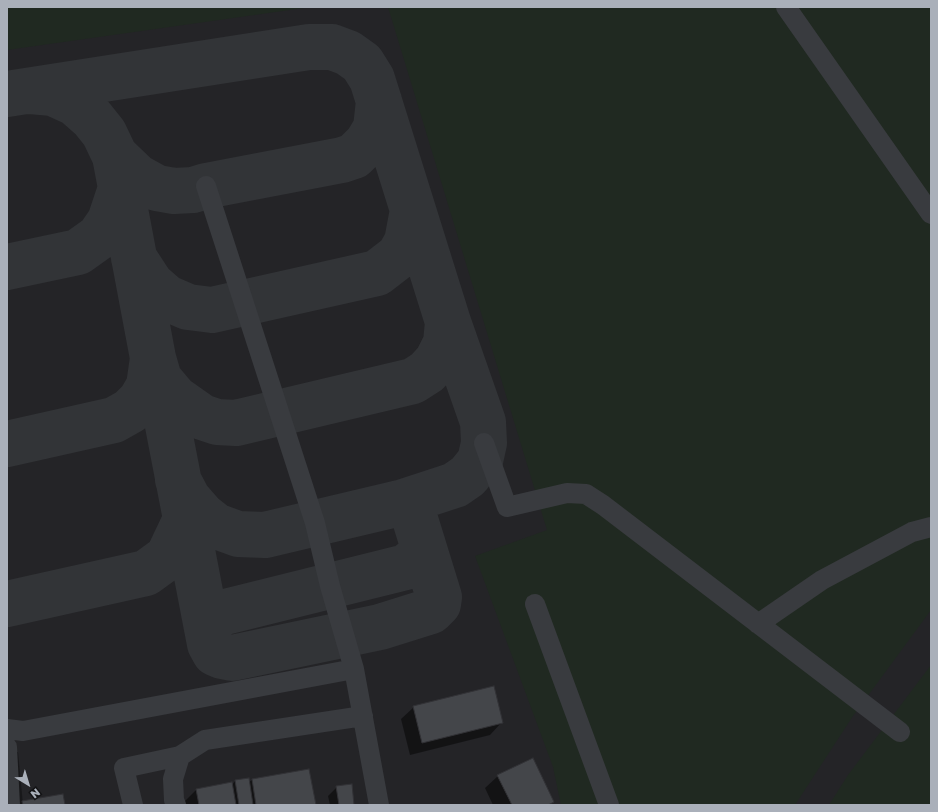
<!DOCTYPE html>
<style>
body{margin:0}
#map{position:relative;width:938px;height:812px;overflow:hidden;background:#18181a;font-family:"Golos Text",sans-serif}
canvas{display:block}
.frame{position:absolute;inset:0;border:8px solid #aab0ba;pointer-events:none}
.north{position:absolute;left:8px;top:764px;width:40px;height:40px;-webkit-text-stroke:3px #131315;paint-order:stroke;rotate:142deg;font-size:11px;font-weight:700;line-height:16px;text-align:center;color:#aab0ba}
.north::after{content:'';display:block;margin:auto;width:14px;height:18px;background:#aab0ba;clip-path:polygon(50% 0,100% 100%,50% 72%,0 100%)}
</style>
<div id="map">
<canvas width="938" height="812"></canvas>
<div class="frame"></div>
<div class="north">N</div>
</div>
<script>
const ctx = document.querySelector('canvas').getContext('2d');
ctx.lineJoin = 'round';
function paint(path, color) {
  ctx.fillStyle = color;
  ctx.fill(path, 'evenodd');
}
function toPath(rows) {
  const path = new Path2D();
  for (const r of rows) {
    path.moveTo(r[0], r[1]);
    for (let i = 2; i < r.length; i += 2) path.lineTo(r[i], r[i + 1]);
  }
  return path;
}
function strokePath(path, color, width, dash) {
  ctx.strokeStyle = color;
  ctx.lineWidth = width;
  ctx.lineCap = dash ? 'butt' : 'round';
  ctx.setLineDash(dash || []);
  ctx.stroke(path);
}
const built = toPath([
 [7,7,931,7,931,805,23,805,18,752,7,753]
]);
const green = toPath([
 [7,7,311,7,7,50],
 [388,7,931,7,931,610,853,716,795,805,561,805,553,767,475,556,547,530],
 [931,665,931,805,829,805,848,775]
]);
const shadow = toPath([
 [414,707,502,722,490,735,410,755,401,719],
 [498,776,553,802,550,805,493,805,485,788],
 [248,779,248,783,252,780,315,805,184,805,184,802,196,790,232,785,235,781],
 [337,787,353,805,330,805,328,796]
]);
const taxiway = toPath([
 [7,94,309,47,332,47,348,53,362,63,372,79,448,322,483,422,484,443,480,461,468,476,455,485,400,503,265,535,238,534,216,526,202,515,188,499,178,480],
 [115,156,137,177,157,188,174,191,193,190,206,186,342,160,354,156,367,143,376,128,379,101],
 [134,258,151,284,167,298,188,307,212,310,377,273,399,256,407,242,413,210],
 [7,267,78,252,99,237,110,221,121,188],
 [159,379,175,398,202,417,217,422,236,423,413,381,427,372,437,361,446,343,448,322],
 [7,444,114,420,130,411,141,400,149,386,153,358],
 [186,519,210,644,215,653,222,656,232,658,380,627,431,611,438,604,439,597,414,516,409,508,400,503],
 [7,604,146,573,168,557,186,519,159,379,153,358,115,156,104,133,92,118,75,103,53,93,30,91],
 [203,607,217,614,406,567,415,560,424,549]
]);
const building = toPath([
 [494,686,503,723,422,743,413,706,494,686],
 [533,758,554,802,548,805,512,805,497,775,533,758],
 [309,769,316,805,256,805,252,779,309,769],
 [249,778,253,805,239,805,235,780,249,778],
 [232,782,236,805,199,805,196,789,232,782],
 [352,784,354,805,339,805,336,786,352,784],
 [63,794,65,805,23,805,22,801,63,794]
]);
const minor = toPath([
 [786,7,931,214],
 [484,443,507,507,567,493,586,494,603,505,900,732],
 [535,604,609,805],
 [758,624,822,580,912,532,931,527],
 [354,669,379,805],
 [7,729,23,731,354,669,330,586,315,523,206,186],
 [7,747,10,805],
 [133,805,124,768,180,756],
 [176,805,174,800,173,779,180,756,205,740,363,716]
]);
paint(built, '#242427');
paint(green, '#202921');
paint(shadow, '#0007');
strokePath(taxiway, '#323437', 46);
paint(building, '#44464a');
strokePath(building, '#323236', 1);
strokePath(minor, '#393b3f', 20);
</script>
